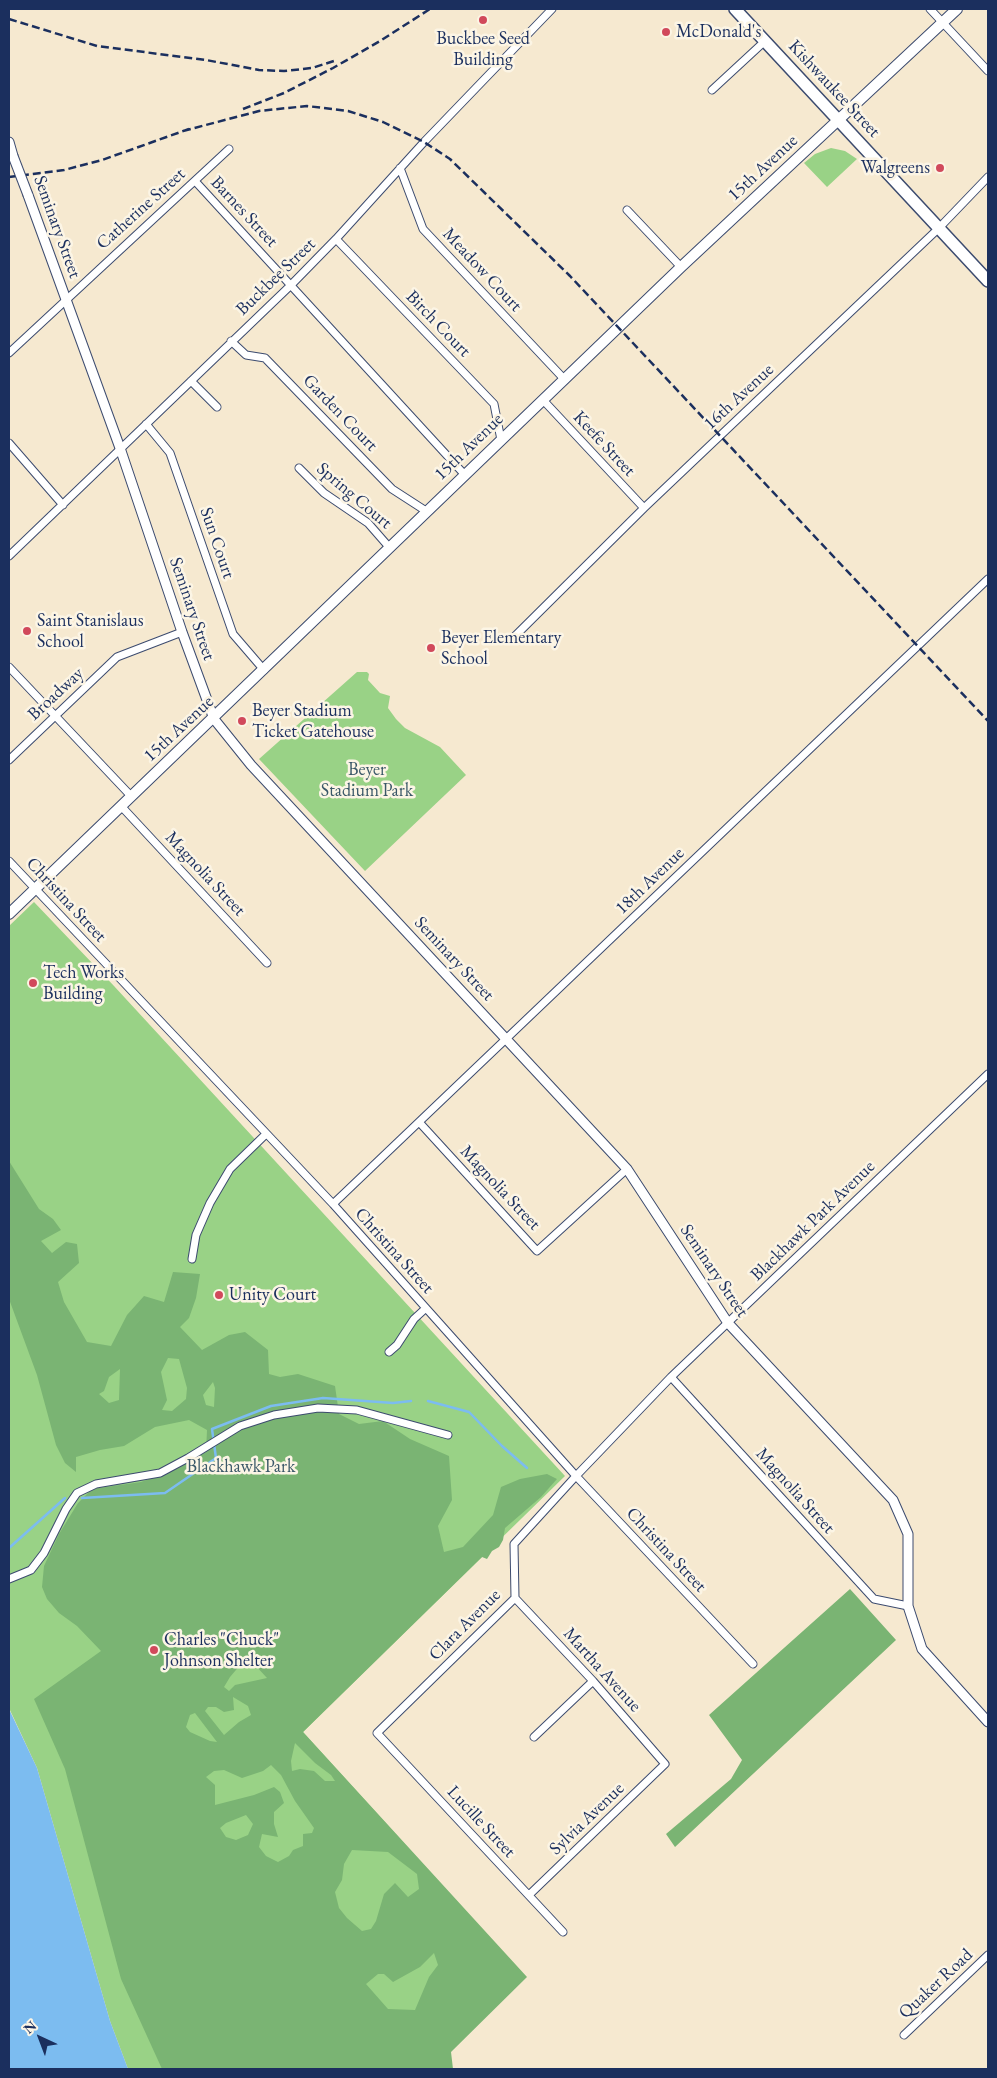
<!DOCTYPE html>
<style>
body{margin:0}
#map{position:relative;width:997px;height:2078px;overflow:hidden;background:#f6e9d0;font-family:"EB Garamond",serif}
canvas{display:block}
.frame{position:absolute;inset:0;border:10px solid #1b2f5e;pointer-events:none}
.north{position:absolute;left:15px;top:2013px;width:50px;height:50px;-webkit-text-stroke:4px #fcf5e5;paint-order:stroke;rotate:317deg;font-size:14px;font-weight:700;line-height:20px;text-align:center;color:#1b2f5e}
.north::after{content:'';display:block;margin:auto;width:18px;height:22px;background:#1b2f5e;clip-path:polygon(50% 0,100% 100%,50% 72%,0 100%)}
</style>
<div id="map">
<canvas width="997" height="2078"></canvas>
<div class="frame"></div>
<div class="north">N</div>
</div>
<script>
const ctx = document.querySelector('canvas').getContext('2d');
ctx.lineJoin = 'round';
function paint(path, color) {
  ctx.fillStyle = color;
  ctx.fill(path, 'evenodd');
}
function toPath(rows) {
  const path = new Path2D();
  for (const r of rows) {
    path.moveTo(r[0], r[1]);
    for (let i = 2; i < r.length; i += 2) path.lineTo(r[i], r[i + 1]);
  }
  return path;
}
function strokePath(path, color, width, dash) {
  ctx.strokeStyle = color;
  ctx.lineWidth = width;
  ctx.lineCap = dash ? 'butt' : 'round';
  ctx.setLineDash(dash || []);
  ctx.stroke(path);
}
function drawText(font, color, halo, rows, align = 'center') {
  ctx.font = font + ' "EB Garamond",serif';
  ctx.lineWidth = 5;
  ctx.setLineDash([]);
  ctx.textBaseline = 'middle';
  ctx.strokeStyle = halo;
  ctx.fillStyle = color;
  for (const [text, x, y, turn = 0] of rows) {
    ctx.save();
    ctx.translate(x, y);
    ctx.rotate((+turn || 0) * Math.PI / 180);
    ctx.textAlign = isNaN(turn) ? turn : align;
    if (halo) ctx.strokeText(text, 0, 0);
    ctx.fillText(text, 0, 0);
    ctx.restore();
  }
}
const green = toPath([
 [831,148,845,151,857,159,827,187,804,163,815,154],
 [357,672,367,672,369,674,368,680,380,693,390,696,388,708,396,719,405,728,440,747,466,775,365,871,259,759],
 [34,902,114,986,565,1476,303,1732,483,1930,434,2069,128,2069,110,2021,37,1768,9,1708,9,926]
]);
const forest = toPath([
 [9,1161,39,1209,53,1219,61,1230,41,1241,52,1253,66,1242,77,1244,79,1263,58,1282,64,1302,87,1342,111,1346,127,1315,144,1296,164,1302,173,1272,200,1274,196,1298,189,1318,180,1327,202,1350,229,1335,245,1332,268,1350,269,1374,280,1377,298,1374,335,1386,339,1414,359,1424,383,1421,410,1439,449,1456,452,1500,438,1526,444,1552,463,1547,493,1515,501,1487,520,1479,547,1474,557,1479,541,1497,505,1528,503,1540,499,1547,492,1551,487,1559,482,1557,303,1732,527,1977,451,2052,453,2069,162,2069,121,1979,65,1769,34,1699,101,1651,77,1626,59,1613,47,1599,42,1587,44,1566,59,1534,78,1503,92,1489,141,1482,174,1470,206,1452,207,1430,189,1420,155,1427,124,1446,100,1450,76,1457,76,1472,65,1463,56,1445,37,1375,9,1299],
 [168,1358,179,1359,187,1388,186,1399,172,1411,162,1410,167,1400,161,1372],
 [120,1369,119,1400,109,1403,99,1394,104,1391,109,1377],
 [213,1382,215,1388,214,1407,206,1405,203,1395],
 [241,1664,255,1665,267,1678,235,1685,229,1691,224,1687,230,1677],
 [233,1697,248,1706,251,1715,239,1722,224,1735,205,1711,208,1707,216,1707,224,1712,234,1710],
 [195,1713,217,1742,210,1741,190,1732,186,1727,190,1715],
 [295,1743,315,1763,331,1775,335,1781,325,1781,314,1771,300,1769,292,1771,291,1761],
 [271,1765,281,1775,295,1801,314,1828,312,1833,303,1834,303,1846,293,1850,289,1856,278,1862,266,1856,259,1847,262,1834,278,1837,274,1824,274,1812,284,1803,280,1792,274,1787,254,1795,215,1805,215,1785,206,1777,214,1771,224,1770,242,1778,263,1771],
 [246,1815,253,1824,248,1835,236,1840,226,1837,220,1828,226,1823],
 [352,1850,388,1852,417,1874,419,1889,408,1897,395,1883,384,1894,376,1921,371,1929,362,1931,347,1918,339,1908,335,1892,342,1880,344,1864],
 [434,1953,438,1965,429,1977,415,2010,388,2009,366,1984,378,1974,384,1974,393,1982,420,1967],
 [850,1589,896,1640,675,1847,666,1834,731,1779,742,1760,709,1715]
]);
const water = toPath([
 [9,1709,37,1768,110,2021,128,2069,9,2069]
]);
const stream = toPath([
 [428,1401,469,1412,502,1446,527,1468],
 [82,1498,165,1493,216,1458,212,1429,271,1406,323,1398,393,1403,411,1401],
 [9,1548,65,1498]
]);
const minor = toPath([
 [930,9,988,71],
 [712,90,765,41],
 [400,168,423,229,565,380],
 [195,181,464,474],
 [627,210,681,267],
 [336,239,494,404,501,440],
 [231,341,246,355,265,358,392,489,426,511],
 [9,353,229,149],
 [191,381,217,407],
 [543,400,644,508],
 [146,424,170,453,233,634,264,670],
 [9,443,63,505],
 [299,468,324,493,368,523,389,547],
 [9,556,291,285,336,239,424,142,552,9],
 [512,639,644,508,939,228,988,177],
 [9,667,131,796],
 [9,760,117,657,182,632],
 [121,806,267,963],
 [9,861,333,1204,576,1476,753,1664],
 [419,1122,537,1251,627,1169],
 [333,1204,988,579],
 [192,1259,196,1235,210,1203,230,1169,266,1134],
 [389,1352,397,1345,414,1319,426,1308],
 [671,1377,874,1599,908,1606],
 [9,1579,31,1570,44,1553,66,1509,77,1493,96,1484,160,1473,188,1458,240,1426,274,1415,318,1408,357,1410,448,1435],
 [515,1598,593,1681,665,1764,529,1895],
 [534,1737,593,1681],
 [563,1932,377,1733,515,1598,514,1544,576,1476,671,1377,988,1074],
 [904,2035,988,1955]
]);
const tertiary = toPath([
 [9,142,13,156],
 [28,195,120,448,182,632,214,719,251,765,627,1169,728,1323,893,1500,908,1534,908,1606,922,1649,988,1722]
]);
const secondary = toPath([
 [9,914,681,267,957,9]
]);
const primary = toPath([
 [735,9,988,281]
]);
const rail = toPath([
 [9,19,97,46,206,60,259,70,284,71,312,68,337,60],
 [243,109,284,93,333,68,380,41,430,9],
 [183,131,259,111,307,106,348,111,383,122,424,142,450,159,570,276,988,721],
 [9,177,64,170,102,160,189,129]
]);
const tertiaryBridge = toPath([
 [13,156,28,195]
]);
const markers = [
 [483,20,5,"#d1495b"],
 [666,32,5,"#d1495b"],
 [940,168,5,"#d1495b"],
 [27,631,5,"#d1495b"],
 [431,648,5,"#d1495b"],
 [242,721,5,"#d1495b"],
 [33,983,5,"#d1495b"],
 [219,1295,5,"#d1495b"],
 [154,1650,5,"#d1495b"]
];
const poiNames = [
 ["McDonald's",676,32],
 ["Buckbee Seed",483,39,"center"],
 ["Building",483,60,"center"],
 ["Walgreens",930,168,"right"],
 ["Saint Stanislaus",37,621],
 ["School",37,642],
 ["Beyer Elementary",441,638],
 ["School",441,659],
 ["Beyer Stadium",252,711],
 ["Ticket Gatehouse",252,732],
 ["Tech Works",43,973],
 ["Building",43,994],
 ["Unity Court",229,1295],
 ["Charles \"Chuck\"",164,1640],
 ["Johnson Shelter",164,1661]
];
const streetNames = [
 ["Kishwaukee Street",834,89,47],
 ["15th Avenue",763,168,-43],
 ["Catherine Street",141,209,-42],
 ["Barnes Street",244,212,47],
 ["Seminary Street",57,227,70],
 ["Meadow Court",482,270,47],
 ["Buckbee Street",276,277,-44],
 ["Birch Court",438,324,46],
 ["16th Avenue",739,397,-43],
 ["Garden Court",340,413,46],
 ["Keefe Street",604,444,47],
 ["15th Avenue",469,447,-44],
 ["Spring Court",354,496,40],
 ["Sun Court",217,543,71],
 ["Seminary Street",192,609,71],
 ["Broadway",56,694,-43],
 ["15th Avenue",179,729,-43],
 ["Magnolia Street",205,874,47],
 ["18th Avenue",650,881,-44],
 ["Christina Street",66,900,47],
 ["Seminary Street",454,959,47],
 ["Magnolia Street",500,1188,47],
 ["Blackhawk Park Avenue",813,1221,-44],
 ["Christina Street",394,1251,48],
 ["Seminary Street",714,1271,56],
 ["Magnolia Street",795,1491,48],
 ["Christina Street",666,1550,47],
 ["Clara Avenue",465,1625,-45],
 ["Martha Avenue",602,1670,48],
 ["Sylvia Avenue",587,1819,-44],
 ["Lucille Street",481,1822,47],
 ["Quaker Road",936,1984,-43]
];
const parkNames = [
 ["Beyer",367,770],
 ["Stadium Park",367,791],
 ["Blackhawk Park",241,1467]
];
paint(green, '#99d286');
paint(forest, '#7ab473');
paint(water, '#7cbcf0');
strokePath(stream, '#7cbcf0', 2.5);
strokePath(minor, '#3c4b6f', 9);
strokePath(tertiary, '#3c4b6f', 11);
strokePath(secondary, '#3c4b6f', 12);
strokePath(primary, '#3c4b6f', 14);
strokePath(minor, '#fff', 7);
strokePath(tertiary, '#fff', 9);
strokePath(secondary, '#fff', 10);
strokePath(primary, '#fff', 11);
strokePath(rail, '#1b2f5e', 2.5, [8, 4]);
strokePath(tertiaryBridge, '#3c4b6f', 11, []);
strokePath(tertiaryBridge, '#fff', 9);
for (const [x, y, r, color] of markers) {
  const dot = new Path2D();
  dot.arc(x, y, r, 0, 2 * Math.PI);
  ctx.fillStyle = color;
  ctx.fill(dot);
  strokePath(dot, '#fcf5e5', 2);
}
drawText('18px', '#1b2f5e', '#fcf5e5', poiNames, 'left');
drawText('18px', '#1b2f5e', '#fcf5e5', streetNames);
drawText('18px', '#3a5868', '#fcf5e5', parkNames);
</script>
